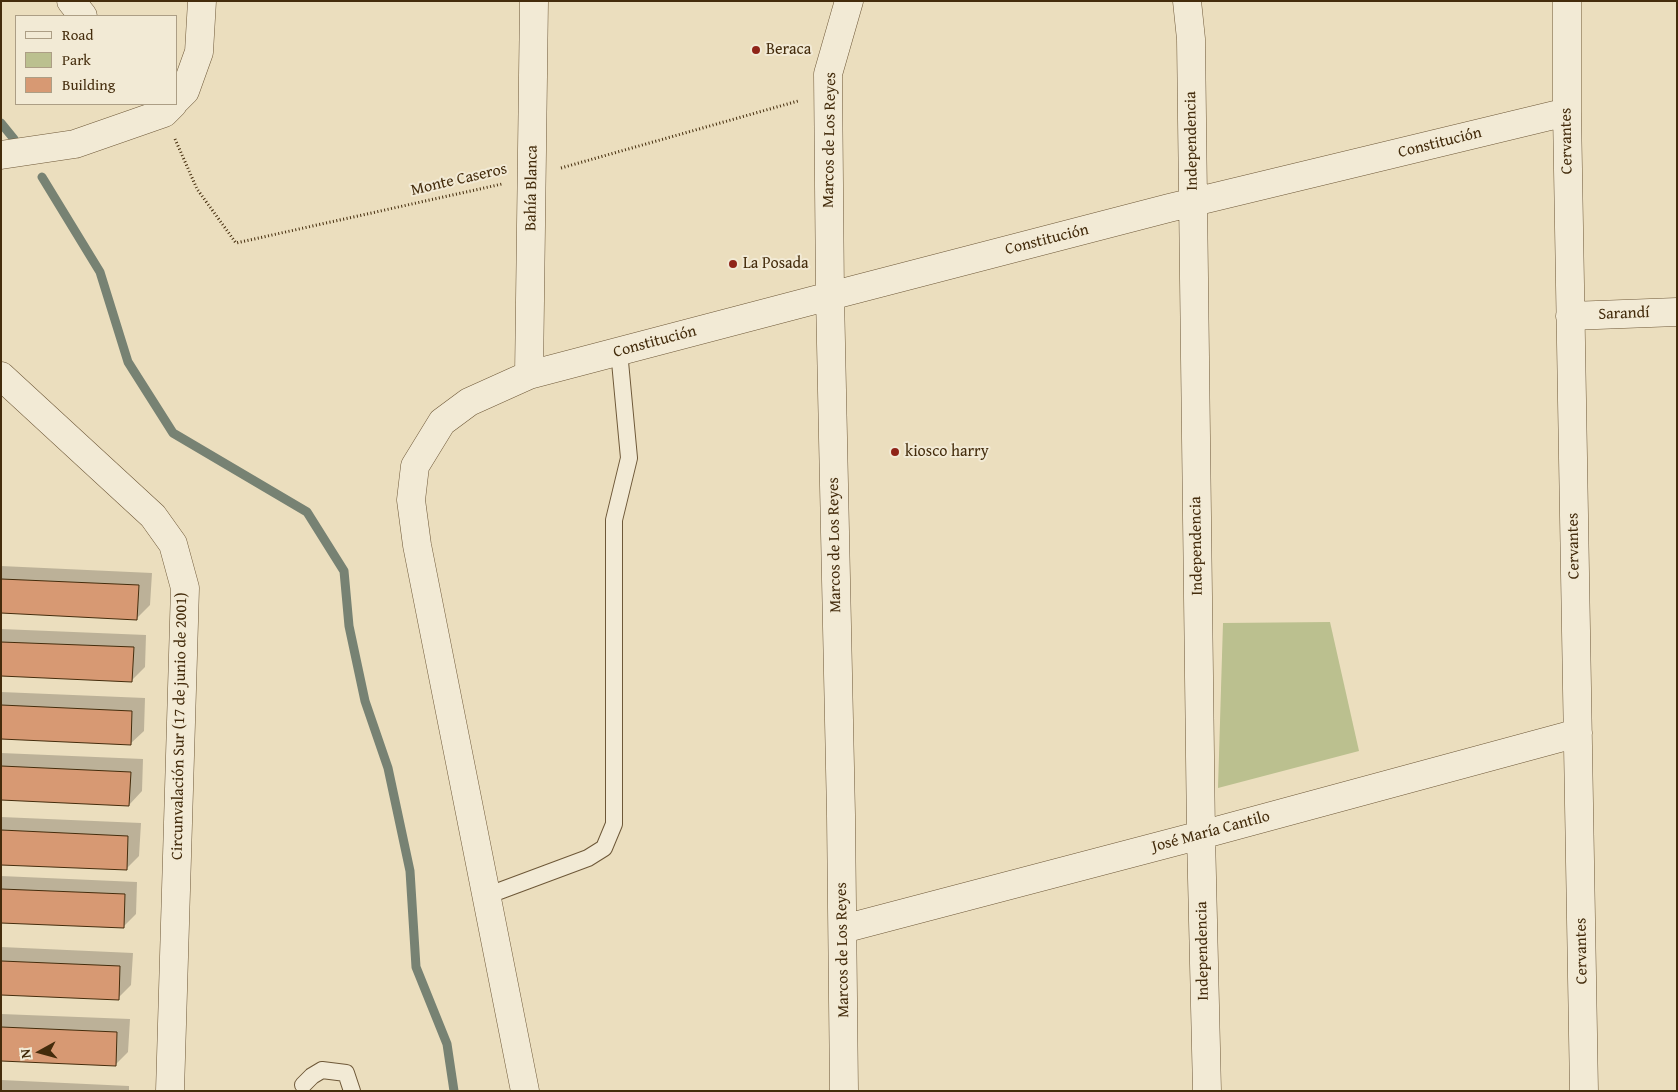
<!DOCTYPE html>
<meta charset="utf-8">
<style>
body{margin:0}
#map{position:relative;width:1678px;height:1092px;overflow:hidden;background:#ebdebe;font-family:"Gentium Book Plus",serif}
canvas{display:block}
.frame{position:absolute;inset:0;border:2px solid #442c0c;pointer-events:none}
.legend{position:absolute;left:15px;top:15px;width:162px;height:90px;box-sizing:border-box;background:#f2ead5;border:1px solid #ac9e85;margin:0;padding:6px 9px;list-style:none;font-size:15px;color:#442c0c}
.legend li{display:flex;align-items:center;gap:10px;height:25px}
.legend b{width:25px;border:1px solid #ac9e85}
.north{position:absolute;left:15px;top:1027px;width:50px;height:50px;-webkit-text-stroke:4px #f2ead5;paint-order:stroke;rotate:263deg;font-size:14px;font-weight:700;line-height:20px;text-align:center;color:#442c0c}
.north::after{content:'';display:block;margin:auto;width:18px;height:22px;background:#442c0c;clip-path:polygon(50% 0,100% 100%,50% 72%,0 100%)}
</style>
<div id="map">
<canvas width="1678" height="1092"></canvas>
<div class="frame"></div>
<ul class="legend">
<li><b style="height:6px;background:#f2ead5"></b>Road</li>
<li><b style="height:14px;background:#bbc08f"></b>Park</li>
<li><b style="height:14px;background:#d79973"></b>Building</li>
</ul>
<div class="north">N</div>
</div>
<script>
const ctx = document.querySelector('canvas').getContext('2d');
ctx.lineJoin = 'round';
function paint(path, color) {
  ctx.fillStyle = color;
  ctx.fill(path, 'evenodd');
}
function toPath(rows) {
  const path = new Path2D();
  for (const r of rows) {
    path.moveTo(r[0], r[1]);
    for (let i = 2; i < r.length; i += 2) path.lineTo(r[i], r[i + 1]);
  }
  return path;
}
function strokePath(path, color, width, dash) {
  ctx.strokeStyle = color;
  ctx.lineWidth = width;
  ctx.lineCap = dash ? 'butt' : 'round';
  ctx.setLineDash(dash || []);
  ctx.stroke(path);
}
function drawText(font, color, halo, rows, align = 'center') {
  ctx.font = font + ' "Gentium Book Plus",serif';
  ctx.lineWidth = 4;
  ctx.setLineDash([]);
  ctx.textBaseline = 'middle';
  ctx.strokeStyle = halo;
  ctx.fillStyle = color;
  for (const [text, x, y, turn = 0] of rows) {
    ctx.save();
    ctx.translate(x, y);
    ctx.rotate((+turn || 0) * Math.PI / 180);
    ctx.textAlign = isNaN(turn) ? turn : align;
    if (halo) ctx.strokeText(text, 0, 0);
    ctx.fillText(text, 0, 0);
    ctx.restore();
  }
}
const green = toPath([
 [1330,622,1359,751,1218,788,1223,623]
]);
const shadow = toPath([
 [1,566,152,573,150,605,137,618,1,612],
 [1,629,146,635,145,667,132,680,1,675],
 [1,692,145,698,144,731,130,744,1,738],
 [1,753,143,759,142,791,129,805,1,799],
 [1,817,141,823,139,856,126,869,1,863],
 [1,876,137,882,136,914,123,927,1,922],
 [1,947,133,953,131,985,118,998,1,993],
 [1,1014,130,1019,128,1052,115,1065,1,1060],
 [1,1080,129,1086,129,1091,1,1091]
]);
const stream = toPath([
 [1,123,14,139],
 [42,177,100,272,128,362,173,433,307,512,344,571,349,626,365,701,388,768,410,871,416,967,447,1044,454,1091]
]);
const building = toPath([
 [1,579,139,585,137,620,1,613,1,579],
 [1,642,134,647,132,682,1,676,1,642],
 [1,705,132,711,131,745,1,739,1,705],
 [1,766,131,772,129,806,1,800,1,766],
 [1,830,128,836,127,870,1,865,1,830],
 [1,889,125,894,124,928,1,923,1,889],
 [1,961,120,966,119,1000,1,995,1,961],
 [1,1027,117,1032,116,1066,1,1061,1,1027]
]);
const path = toPath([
 [175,139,197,189,236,243,502,184],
 [561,168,798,101]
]);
const service = toPath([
 [486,896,588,858,604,848,614,824,614,520,629,458,619,351],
 [303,1085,312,1076,322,1070,346,1073,352,1091]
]);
const minor = toPath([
 [71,1,83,16],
 [1187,1,1191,39,1201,835,1207,1091],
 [1567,1,1567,112,1584,1091],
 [176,100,185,91,199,52,202,1],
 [1,155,75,144,164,113,173,104],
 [1570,316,1677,312],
 [529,375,534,1],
 [1,376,153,516,173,544,185,588,170,1091],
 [843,929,1201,835,1578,733],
 [525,1091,417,545,411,500,415,466,442,422,469,402,529,375,830,296,1169,208,1567,112],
 [844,1091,841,815,830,296,828,74,849,1]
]);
const markers = [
 [756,50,5,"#8f2418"],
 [733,264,5,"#8f2418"],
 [895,452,5,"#8f2418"]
];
const poiNames = [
 ["Beraca",766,50],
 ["La Posada",743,264],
 ["kiosco harry",905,452]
];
const streetNames = [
 ["Marcos de Los Reyes",830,140,-89],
 ["Independencia",1192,141,-91],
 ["Cervantes",1567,141,-91],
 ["Constitución",1440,143,-14],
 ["Monte Caseros",459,180,-13],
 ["Bahía Blanca",532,188,-89],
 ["Constitución",1047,240,-14],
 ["Sarandí",1624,314,-2],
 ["Constitución",655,342,-15],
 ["Marcos de Los Reyes",835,545,-91],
 ["Independencia",1197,546,-91],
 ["Cervantes",1574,546,-91],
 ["Circunvalación Sur (17 de junio de 2001)",180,726,-89],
 ["José María Cantilo",1211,832,-15],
 ["Marcos de Los Reyes",843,950,-91],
 ["Independencia",1203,951,-91],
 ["Cervantes",1582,951,-91]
];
paint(green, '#bbc08f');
paint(shadow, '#0003');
strokePath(stream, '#778273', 9);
paint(building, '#d79973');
strokePath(building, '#442c0c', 1);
strokePath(service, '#6e5838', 18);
strokePath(minor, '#6e5838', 29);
strokePath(path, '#442c0c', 3, [1, 2.5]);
strokePath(service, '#f2ead5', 16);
strokePath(minor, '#f2ead5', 28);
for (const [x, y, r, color] of markers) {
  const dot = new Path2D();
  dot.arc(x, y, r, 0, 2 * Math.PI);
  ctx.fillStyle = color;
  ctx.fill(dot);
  strokePath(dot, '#f2ead5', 2);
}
drawText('16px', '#442c0c', '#f2ead5', poiNames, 'left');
drawText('16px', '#442c0c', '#f2ead5', streetNames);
</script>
